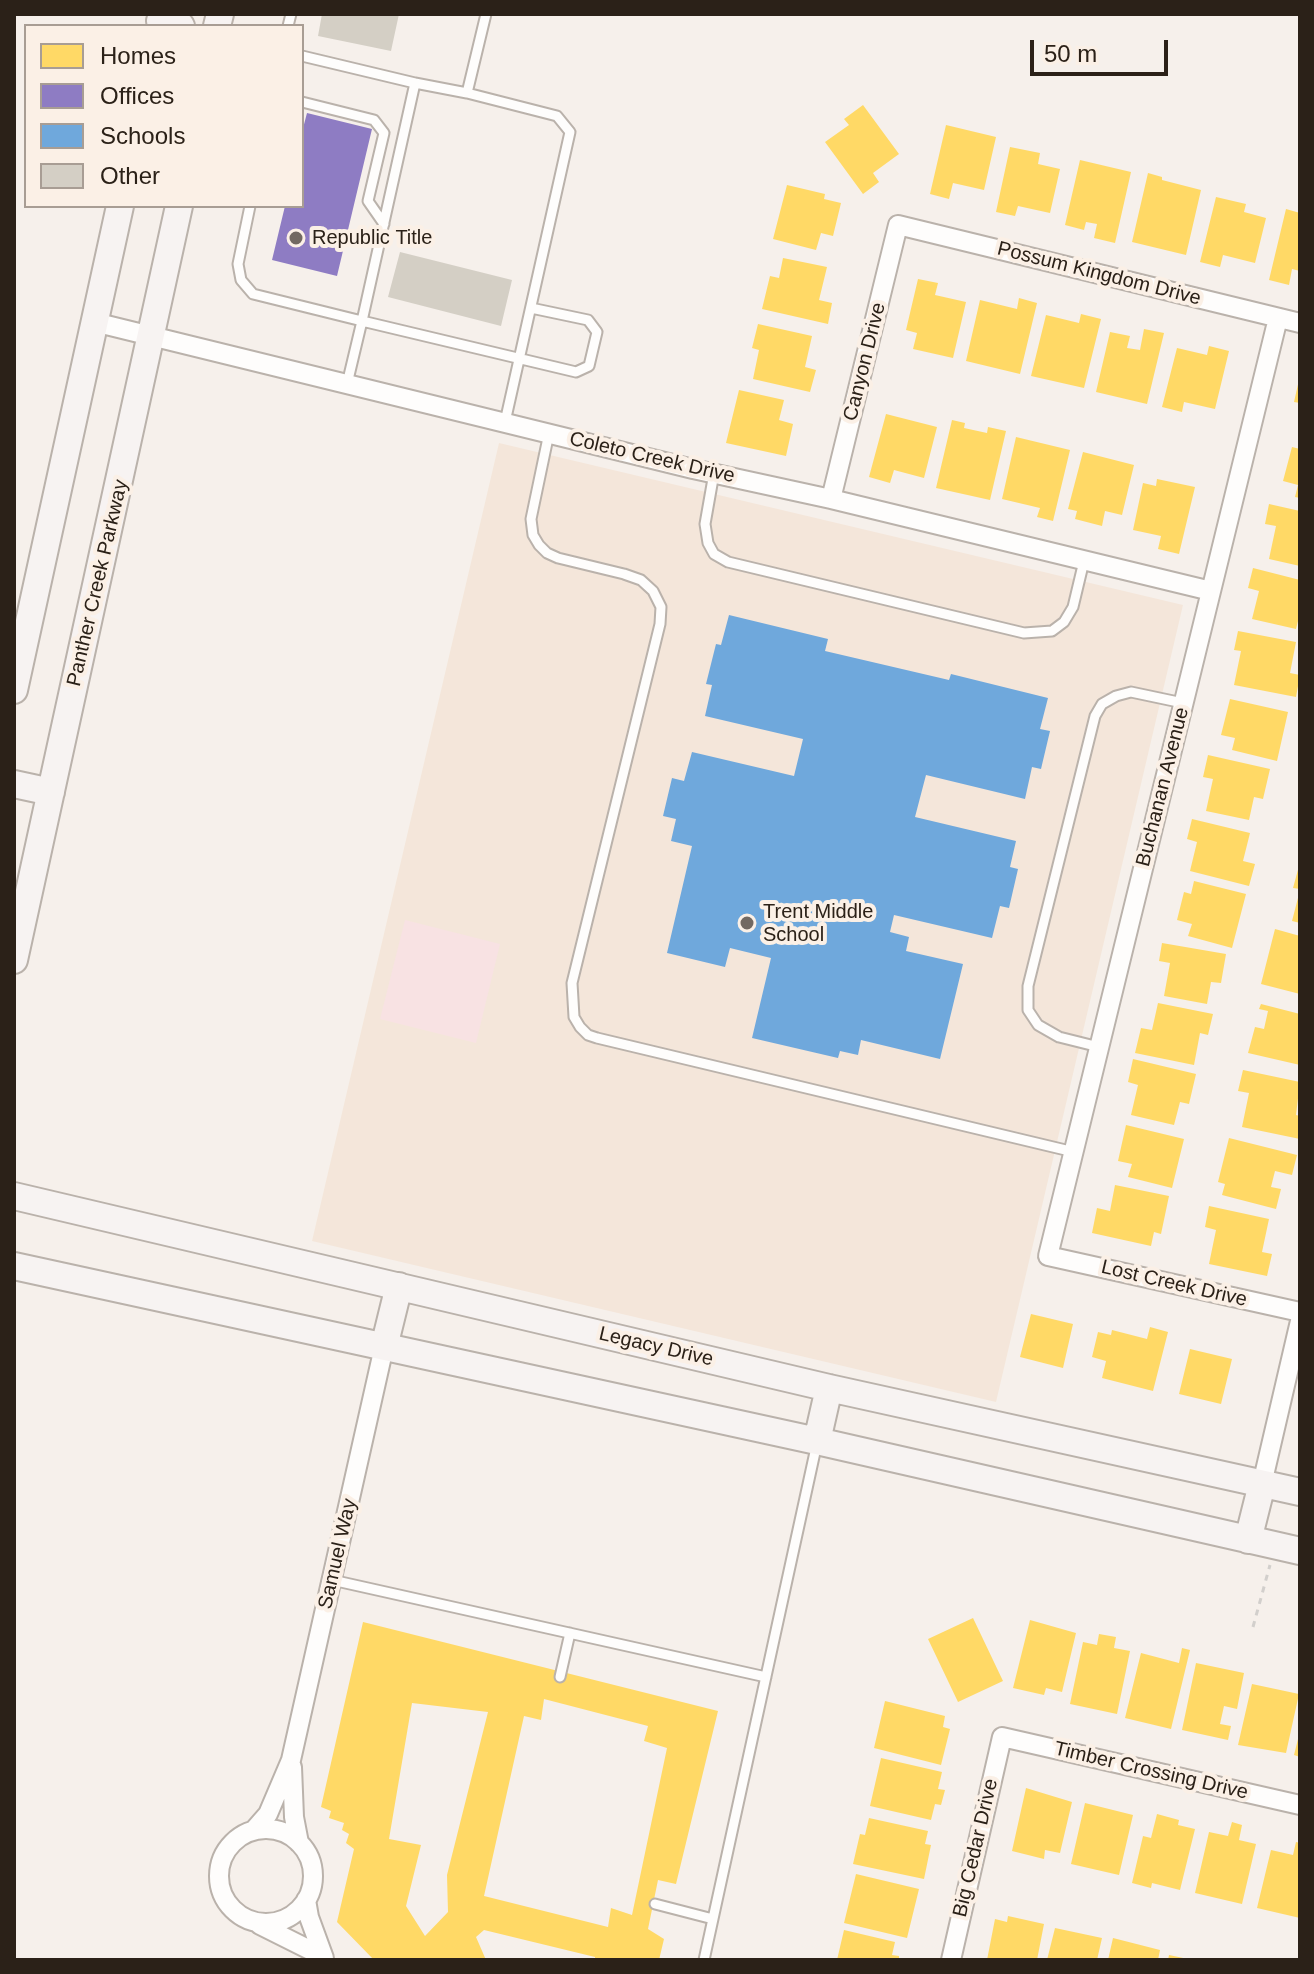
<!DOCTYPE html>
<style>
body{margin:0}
#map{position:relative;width:1314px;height:1974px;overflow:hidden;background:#f6f0eb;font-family:Helvetica,sans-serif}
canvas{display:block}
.frame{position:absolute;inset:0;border:16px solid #2b2118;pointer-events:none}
.legend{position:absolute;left:24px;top:24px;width:280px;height:184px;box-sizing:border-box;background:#fbf0e6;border:2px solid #a89d94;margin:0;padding:10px 14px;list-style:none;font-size:24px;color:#2b2118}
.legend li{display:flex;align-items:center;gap:16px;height:40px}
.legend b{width:40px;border:2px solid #a89d94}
.scale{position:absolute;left:1030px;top:40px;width:138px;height:36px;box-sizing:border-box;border:4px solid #2b2118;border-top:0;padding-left:10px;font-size:24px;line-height:28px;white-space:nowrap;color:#2b2118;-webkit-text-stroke:6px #fbf0e6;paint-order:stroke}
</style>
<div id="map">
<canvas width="1314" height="1974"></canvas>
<div class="frame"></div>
<ul class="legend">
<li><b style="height:22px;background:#ffd966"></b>Homes</li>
<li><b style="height:22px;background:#8e7cc3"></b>Offices</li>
<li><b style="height:22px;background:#6fa8dc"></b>Schools</li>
<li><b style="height:22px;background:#d4cfc5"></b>Other</li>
</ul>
<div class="scale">50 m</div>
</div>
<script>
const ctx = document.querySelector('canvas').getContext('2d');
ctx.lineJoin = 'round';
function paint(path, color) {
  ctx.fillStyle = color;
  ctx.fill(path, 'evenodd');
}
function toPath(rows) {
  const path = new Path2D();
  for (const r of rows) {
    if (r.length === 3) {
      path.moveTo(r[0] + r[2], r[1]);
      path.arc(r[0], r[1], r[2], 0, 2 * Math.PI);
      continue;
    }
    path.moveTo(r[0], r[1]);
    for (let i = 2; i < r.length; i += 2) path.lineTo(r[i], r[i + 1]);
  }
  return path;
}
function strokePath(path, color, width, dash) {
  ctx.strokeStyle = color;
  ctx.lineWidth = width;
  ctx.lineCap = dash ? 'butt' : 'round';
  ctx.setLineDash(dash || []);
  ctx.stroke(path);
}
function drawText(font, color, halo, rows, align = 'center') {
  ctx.font = font + ' Helvetica,sans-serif';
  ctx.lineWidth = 8;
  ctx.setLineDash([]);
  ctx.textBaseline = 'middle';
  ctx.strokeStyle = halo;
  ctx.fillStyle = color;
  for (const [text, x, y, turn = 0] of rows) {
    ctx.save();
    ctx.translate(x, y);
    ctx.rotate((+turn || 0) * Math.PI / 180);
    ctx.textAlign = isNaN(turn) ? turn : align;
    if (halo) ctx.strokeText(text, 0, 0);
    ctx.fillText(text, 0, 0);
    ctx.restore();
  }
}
const built = toPath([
 [499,443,1183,605,996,1402,312,1241]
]);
const green = toPath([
 [405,920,500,944,476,1043,380,1019]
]);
const homes = toPath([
 [863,105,899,154,873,173,879,182,863,194,825,142,849,125,844,119],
 [946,125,996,137,984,190,953,183,949,199,930,194],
 [1010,147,1040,153,1038,164,1060,169,1050,213,1018,206,1015,216,996,212],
 [1080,160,1131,172,1115,243,1094,238,1097,224,1086,222,1084,230,1065,225],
 [1148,173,1162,177,1162,180,1201,190,1186,255,1132,242],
 [787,185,825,194,824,199,841,203,833,236,821,233,816,250,773,239],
 [1216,197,1246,204,1244,212,1266,218,1255,263,1223,255,1220,267,1200,262],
 [1286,209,1300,213,1300,271,1292,269,1289,285,1269,280],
 [783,258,827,267,819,300,832,303,828,324,762,309,770,276,779,278],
 [918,279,938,283,935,295,966,302,953,358,913,349,917,333,906,330],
 [1019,298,1037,303,1020,374,966,361,980,300,1017,309],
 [1081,314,1101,319,1084,388,1031,376,1046,315,1079,323],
 [758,324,812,336,805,367,816,370,810,392,753,379,759,350,752,348],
 [1144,329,1164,333,1147,404,1096,392,1110,332,1130,336,1127,348,1140,350],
 [1209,346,1229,351,1215,409,1184,402,1182,412,1162,407,1177,348,1207,355],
 [1299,380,1300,380,1300,403,1294,402],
 [739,390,784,400,779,420,793,424,786,456,726,443],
 [886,414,937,427,924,478,894,470,890,483,869,477],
 [952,420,965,423,964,428,987,433,988,427,1006,431,990,500,936,488],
 [1016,437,1070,450,1053,521,1037,517,1040,508,1002,499],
 [1292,447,1300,449,1300,498,1295,497,1298,485,1283,481],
 [1083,452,1134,465,1122,515,1105,511,1102,526,1075,519,1077,511,1068,509],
 [1157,479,1195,487,1179,554,1158,549,1161,536,1133,530,1143,483,1156,486],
 [1269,504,1300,511,1300,566,1269,559,1276,526,1265,524],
 [1253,568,1300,580,1300,613,1296,629,1252,619,1259,591,1248,588],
 [1238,631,1296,642,1290,673,1300,675,1296,697,1234,685,1241,651,1234,650],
 [1230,699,1288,712,1277,761,1232,750,1235,738,1221,735],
 [1208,755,1270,769,1263,799,1254,797,1249,820,1206,811,1213,779,1203,777],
 [1192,819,1250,833,1243,861,1255,864,1249,886,1190,871,1197,842,1187,839],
 [1299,866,1300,866,1300,889,1293,888],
 [1194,881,1246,894,1232,948,1188,936,1192,924,1177,920,1184,892,1191,894],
 [1299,894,1300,894,1300,923,1292,921],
 [1275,929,1300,936,1300,994,1261,984],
 [1162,943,1226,954,1221,983,1211,982,1207,1004,1164,996,1170,963,1159,961],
 [1158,1003,1213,1014,1208,1035,1200,1033,1194,1065,1135,1053,1141,1028,1152,1030],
 [1261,1004,1300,1014,1300,1065,1248,1053,1255,1027,1264,1029,1268,1011,1259,1009],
 [1133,1059,1196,1074,1189,1104,1180,1102,1174,1125,1131,1115,1138,1085,1128,1082],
 [1243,1070,1300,1082,1296,1115,1300,1116,1300,1139,1242,1127,1249,1093,1238,1091],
 [1126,1125,1184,1139,1172,1188,1128,1177,1132,1164,1118,1161],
 [1229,1138,1297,1155,1292,1175,1275,1171,1271,1187,1281,1189,1276,1209,1222,1195,1225,1184,1218,1182],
 [1115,1185,1169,1196,1161,1234,1154,1232,1151,1246,1092,1233,1097,1208,1110,1211],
 [1209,1206,1269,1219,1262,1252,1272,1254,1267,1276,1209,1264,1216,1230,1205,1227],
 [1031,1314,1073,1324,1063,1368,1020,1357],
 [1150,1327,1168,1332,1153,1391,1102,1378,1106,1361,1092,1357,1098,1332,1111,1335,1112,1330,1147,1339],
 [1190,1349,1232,1359,1221,1404,1179,1394],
 [973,1618,1003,1681,958,1702,928,1639],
 [1030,1620,1076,1633,1062,1692,1046,1688,1044,1695,1013,1688],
 [363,1622,718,1711,676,1884,658,1880,648,1929,664,1939,659,1960,595,1960,595,1957,484,1930,476,1937,486,1960,374,1960,337,1922,354,1849,346,1843,349,1834,342,1830,344,1823,329,1818,331,1811,321,1807],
 [544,1699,648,1726,644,1741,667,1748,632,1915,611,1908,608,1927,484,1896,524,1716,541,1720],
 [412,1703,488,1712,447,1875,448,1912,425,1936,406,1906,421,1845,389,1839],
 [1099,1634,1116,1637,1114,1648,1130,1651,1117,1714,1070,1704,1083,1642,1097,1645],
 [1182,1648,1190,1650,1171,1729,1125,1718,1141,1653,1179,1663],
 [1196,1663,1244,1673,1237,1709,1224,1706,1220,1724,1231,1726,1228,1740,1182,1730],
 [1252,1684,1299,1694,1286,1753,1238,1745],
 [885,1701,945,1716,943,1727,950,1729,941,1765,874,1748],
 [1299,1735,1300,1736,1300,1757,1294,1755],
 [881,1758,942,1772,938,1789,945,1790,941,1805,935,1804,931,1820,870,1806],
 [1026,1788,1072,1802,1060,1853,1045,1850,1044,1859,1012,1851],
 [1085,1803,1133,1815,1119,1875,1071,1864],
 [1157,1814,1179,1820,1178,1825,1195,1829,1180,1890,1152,1883,1151,1888,1132,1883,1143,1836,1151,1838],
 [869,1818,928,1831,925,1844,931,1845,924,1879,853,1864,860,1834,865,1835],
 [1232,1822,1242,1825,1239,1840,1256,1844,1242,1904,1195,1893,1209,1832,1228,1836],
 [1296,1842,1300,1843,1300,1918,1257,1908,1271,1850,1293,1855],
 [856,1874,919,1889,907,1938,844,1923],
 [1008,1916,1044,1924,1037,1960,987,1960,995,1919,1007,1922],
 [1055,1928,1102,1938,1097,1960,1047,1960],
 [844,1930,895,1942,892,1955,899,1956,899,1960,837,1960],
 [1113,1938,1160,1950,1158,1960,1108,1960],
 [1169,1955,1188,1959,1187,1960,1168,1960]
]);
const offices = toPath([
 [307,113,372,129,337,276,272,260,285,206,302,206,302,132]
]);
const schools = toPath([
 [729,615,828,639,825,651,949,680,951,674,1048,698,1040,729,1050,731,1041,769,1032,767,1025,799,926,775,915,817,1016,841,1010,867,1018,869,1009,908,1000,906,992,938,894,915,890,932,909,937,906,951,963,964,940,1059,861,1040,858,1055,840,1051,838,1058,752,1038,771,958,730,948,725,967,667,953,692,846,671,841,676,819,663,816,672,778,684,781,692,752,794,776,803,739,705,716,712,685,706,684,716,644,721,645]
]);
const building = toPath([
 [322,14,399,14,391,51,318,36],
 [400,252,512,280,501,326,388,297]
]);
const path = toPath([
 [1253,1627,1270,1565]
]);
const lane = toPath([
 [288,26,291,14],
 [302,56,415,83,362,321,576,372,589,366,597,332,588,320,531,308],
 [415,83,467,93,486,14],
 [467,93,557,116,570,132,505,422],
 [302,102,374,120,384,133,368,201,384,224],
 [250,206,238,264,241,280,253,294,362,321,347,384],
 [549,433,531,519,533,535,539,545,547,553,558,558,624,574,641,580,653,591,661,607,660,624,572,983,574,1017,580,1027,588,1035,597,1038,1074,1152],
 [714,473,705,524,708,543,714,554,728,562,1024,633,1052,631,1064,622,1073,607,1084,561],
 [1099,1047,1059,1037,1038,1025,1028,1010,1028,986,1095,716,1102,704,1116,696,1131,692,1183,703],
 [332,1580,766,1677],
 [560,1677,570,1633],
 [655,1904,713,1919],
 [704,1960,817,1443]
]);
const street = toPath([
 [1278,318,1048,1256,1300,1312],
 [94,322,693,469,831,499,1211,591],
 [831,499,898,225,1300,323],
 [1262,1484,1300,1321],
 [292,1767,294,1817,299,1843],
 [266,1876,47],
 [254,1830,268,1814,291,1760,384,1347],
 [306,1900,309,1917,324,1958],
 [260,1925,322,1956],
 [951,1960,1002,1737,1300,1805]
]);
const secondary = toPath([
 [160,21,181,26],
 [217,26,220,14],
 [14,690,120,206],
 [14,784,51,792],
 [14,960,179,206],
 [14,1196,829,1388,1300,1492],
 [14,1266,817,1441,1300,1551],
 [384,1347,399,1286],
 [817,1441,829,1388],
 [1248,1540,1262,1484]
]);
const markers = [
 [296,238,8,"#726962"],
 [747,923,8,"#726962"]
];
const poiNames = [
 ["Republic Title",312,238],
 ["Trent Middle",763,912],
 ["School",763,935]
];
const streetNames = [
 ["Possum Kingdom Drive",1099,274,14],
 ["Canyon Drive",865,362,-76],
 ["Coleto Creek Drive",652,458,13],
 ["Panther Creek Parkway",98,583,-77],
 ["Buchanan Avenue",1163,787,-76],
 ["Lost Creek Drive",1174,1284,13],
 ["Legacy Drive",656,1347,13],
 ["Samuel Way",338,1554,-77],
 ["Timber Crossing Drive",1151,1771,13],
 ["Big Cedar Drive",976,1848,-77]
];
paint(built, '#f4e6da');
paint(green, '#f8e2e3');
paint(homes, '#ffd966');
paint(offices, '#8e7cc3');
paint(schools, '#6fa8dc');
paint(building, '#d4cfc5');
strokePath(lane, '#bab2ab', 13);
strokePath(street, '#bab2ab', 22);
strokePath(secondary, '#bab2ab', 30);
strokePath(path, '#d2cfcc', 3, [6, 6]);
strokePath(lane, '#fefdfc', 9);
strokePath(street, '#fefdfc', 18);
strokePath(secondary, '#f7f3f2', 26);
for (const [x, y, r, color] of markers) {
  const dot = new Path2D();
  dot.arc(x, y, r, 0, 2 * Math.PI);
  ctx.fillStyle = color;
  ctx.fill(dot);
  strokePath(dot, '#fbf0e6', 3);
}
drawText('20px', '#2b2118', '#fbf0e6', poiNames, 'left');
drawText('20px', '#2b2118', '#fbf0e6', streetNames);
</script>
